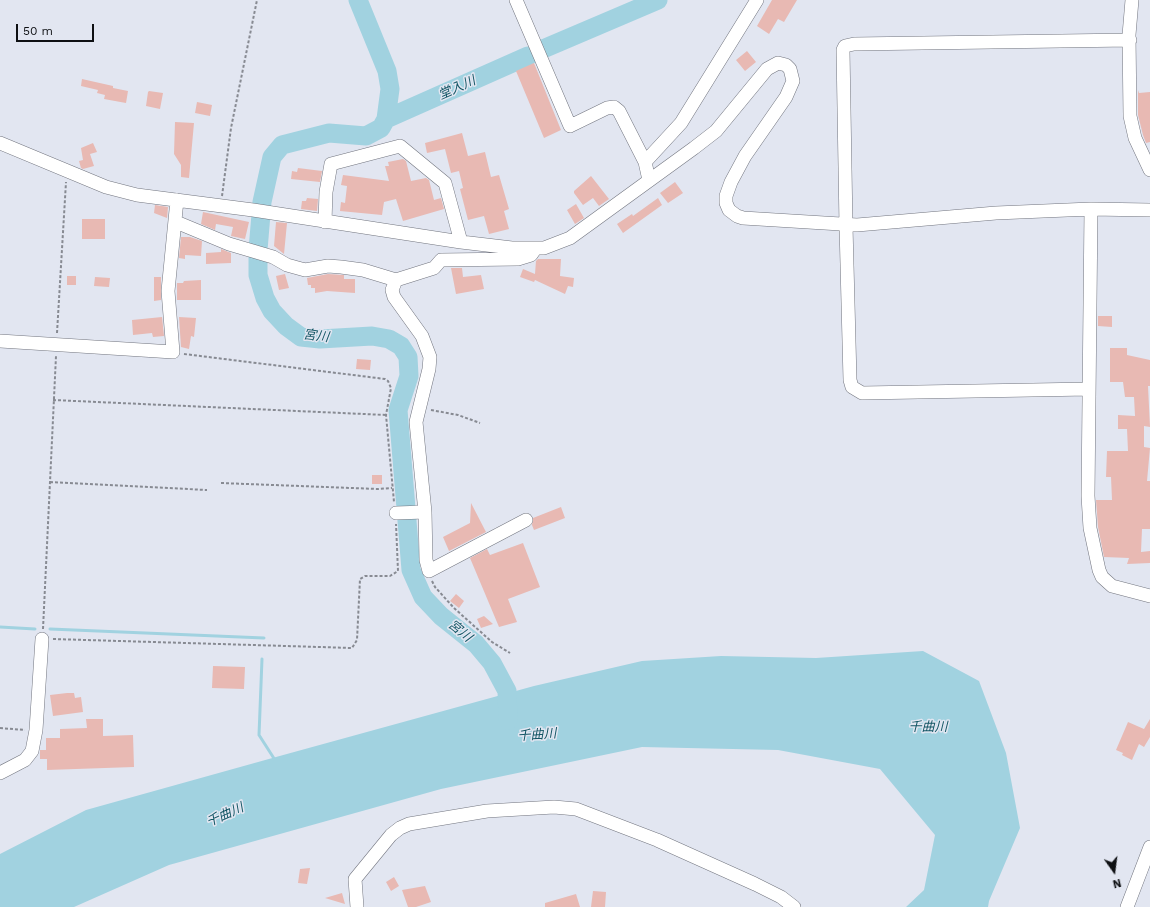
<!DOCTYPE html>
<meta charset="utf-8">
<style>
body{margin:0}
#map{position:relative;width:1150px;height:907px;overflow:hidden;background:#e2e6f1;font-family:"Work Sans",sans-serif}
canvas{display:block}
.north{position:absolute;left:1094px;top:851px;width:40px;height:40px;-webkit-text-stroke:3px #e2e6f1;paint-order:stroke;rotate:166deg;font-size:11px;font-weight:700;line-height:16px;text-align:center;color:#0e1013}
.north::after{content:'';display:block;margin:auto;width:14px;height:18px;background:#0e1013;clip-path:polygon(50% 0,100% 100%,50% 72%,0 100%)}
.scale{position:absolute;left:16px;top:24px;width:78px;height:18px;box-sizing:border-box;border:2px solid #0e1013;border-top:0;padding-left:5px;font-size:12px;line-height:14px;white-space:nowrap;color:#0e1013;-webkit-text-stroke:3px #e2e6f1;paint-order:stroke}
</style>
<div id="map">
<canvas width="1150" height="907"></canvas>
<div class="north">N</div>
<div class="scale">50 m</div>
</div>
<script>
const ctx = document.querySelector('canvas').getContext('2d');
ctx.lineJoin = 'round';
function paint(path, color) {
  ctx.fillStyle = color;
  ctx.fill(path, 'evenodd');
}
function toPath(rows) {
  const path = new Path2D();
  for (const r of rows) {
    path.moveTo(r[0], r[1]);
    for (let i = 2; i < r.length; i += 2) path.lineTo(r[i], r[i + 1]);
  }
  return path;
}
function strokePath(path, color, width, dash) {
  ctx.strokeStyle = color;
  ctx.lineWidth = width;
  ctx.lineCap = dash ? 'butt' : 'round';
  ctx.setLineDash(dash || []);
  ctx.stroke(path);
}
function drawText(font, color, halo, rows, align = 'center') {
  ctx.font = font + ' "Work Sans","Noto Sans JP",sans-serif';
  ctx.lineWidth = 3;
  ctx.setLineDash([]);
  ctx.textBaseline = 'middle';
  ctx.strokeStyle = halo;
  ctx.fillStyle = color;
  for (const [text, x, y, turn = 0] of rows) {
    ctx.save();
    ctx.translate(x, y);
    ctx.rotate((+turn || 0) * Math.PI / 180);
    ctx.textAlign = isNaN(turn) ? turn : align;
    if (halo) ctx.strokeText(text, 0, 0);
    ctx.fillText(text, 0, 0);
    ctx.restore();
  }
}
const water = toPath([
 [923,651,979,681,1006,753,1020,828,989,901,988,907,906,907,924,890,935,835,880,769,778,750,642,747,441,789,169,865,74,907,0,907,0,854,86,810,276,757,534,686,642,661,721,656,816,658]
]);
const stream = toPath([
 [0,627,35,629],
 [50,629,264,638],
 [262,659,259,735,275,760]
]);
const river = toPath([
 [358,0,387,71,390,89,386,119,381,128,366,136,329,133,282,145,272,157,262,202,258,250,258,275,265,298,272,311,286,326,301,337,320,339,372,336,389,339,401,346,408,357,409,376,398,410,411,570,423,597,441,616,476,644,492,663,507,691,508,720],
 [543,49,658,0],
 [386,119,528,56]
]);
const building = toPath([
 [772,0,797,0,784,22,778,19,769,34,757,26],
 [747,51,756,62,745,71,736,60],
 [534,63,561,130,544,138,516,71],
 [82,79,113,86,113,88,128,91,126,103,104,99,105,95,97,93,98,90,81,86],
 [1138,90,1139,93,1150,92,1150,142,1146,143,1143,135,1138,115],
 [149,91,163,93,160,109,146,106,148,92],
 [197,102,212,105,210,116,195,113],
 [175,122,194,123,189,178,181,177,181,165,174,154],
 [462,133,468,156,485,152,491,177,499,175,509,209,504,211,509,229,489,234,484,216,468,220,460,189,463,188,459,171,451,173,445,149,427,153,425,143],
 [93,143,97,152,90,154,94,166,83,169,81,168,79,161,83,160,81,148],
 [403,159,406,161,411,181,426,178,429,180,434,200,441,198,444,209,403,221,396,199,384,202,382,215,340,211,341,202,345,203,347,186,341,185,343,175,389,181,385,166,389,166,388,162],
 [298,168,322,171,320,182,291,179,292,171,297,172],
 [591,176,609,199,599,206,593,198,583,205,574,193,574,191],
 [675,182,683,193,668,203,660,193],
 [307,198,318,199,317,211,301,209,302,201,306,201],
 [658,198,662,205,623,233,617,224,632,214,633,216],
 [576,204,584,218,575,224,567,210],
 [155,205,168,207,167,218,154,213],
 [203,212,249,222,245,239,231,236,233,227,216,224,215,230,201,224],
 [82,219,105,219,105,239,82,239],
 [276,222,287,223,284,254,274,246],
 [181,237,190,237,202,241,201,256,185,255,185,259,179,258],
 [221,249,231,253,231,263,206,264,206,253,221,252],
 [538,259,561,259,560,276,574,278,573,287,568,286,565,294,535,280,534,282,520,277,523,269,535,274,536,261],
 [451,268,462,268,463,277,481,275,484,289,456,294],
 [285,274,289,288,279,290,276,276],
 [328,274,344,275,344,279,355,279,355,293,327,291,315,293,315,288,311,288,311,285,308,285,307,278],
 [67,276,76,276,76,285,67,285],
 [95,277,110,278,109,287,94,286],
 [154,277,161,277,161,300,154,301],
 [201,280,201,300,177,300,177,283,183,283,184,281],
 [1098,316,1112,316,1112,327,1098,326],
 [162,317,164,336,153,337,152,333,133,335,132,320],
 [179,317,196,318,194,337,191,336,189,349,181,347],
 [1110,348,1127,348,1127,355,1150,360,1150,386,1148,386,1150,427,1144,426,1144,447,1150,448,1147,481,1150,481,1150,529,1142,529,1141,552,1150,551,1150,563,1127,564,1129,558,1104,557,1098,527,1096,500,1112,500,1111,477,1106,477,1107,451,1128,451,1127,429,1118,429,1118,415,1135,416,1134,397,1125,397,1123,382,1110,382],
 [357,359,371,360,370,370,356,369],
 [372,475,382,475,382,484,372,484],
 [471,503,486,532,449,551,443,537,470,523],
 [561,507,565,518,534,530,532,525,533,518],
 [523,543,540,587,508,599,517,622,499,627,470,558,487,549,490,555],
 [456,594,464,601,459,608,450,601],
 [484,616,493,624,481,628,477,619],
 [213,666,245,667,244,689,212,688],
 [67,693,74,693,75,698,81,697,83,712,53,716,50,695],
 [86,719,103,719,103,736,133,735,134,767,47,770,47,759,40,759,40,750,46,750,46,738,60,738,60,729,87,728],
 [1150,719,1150,737,1144,747,1139,744,1132,760,1122,755,1123,753,1116,750,1128,722,1144,729],
 [310,868,307,884,298,883,300,869],
 [394,877,399,886,391,891,386,882],
 [425,886,431,902,416,907,408,907,402,890],
 [593,891,606,892,605,907,591,907],
 [342,893,345,904,325,898],
 [576,894,580,907,545,907,545,903]
]);
const path = toPath([
 [222,196,231,128,257,0],
 [57,333,66,182],
 [184,354,385,379,388,381,391,388,386,415,394,502],
 [53,400,386,415],
 [431,410,458,415,480,423],
 [50,482,207,490],
 [221,483,378,489,392,488],
 [432,581,435,587,454,608,492,642,510,653],
 [43,629,56,356],
 [53,639,352,648,357,640,360,579,365,576,390,576,398,571,396,524],
 [0,728,25,730]
]);
const minor = toPath([
 [516,0,570,126,607,108,614,107,619,111,645,162,649,180],
 [1132,0,1129,35,1130,116,1135,138,1150,170],
 [0,143,106,187,137,195,253,210,461,242,512,248,544,248,570,238,694,148,716,131,767,69,778,63,786,65,790,69,793,81,786,97,745,156,731,182,726,196,726,203,729,210,737,216,743,218,857,225,996,213,1091,209,1150,210],
 [645,162,681,123,757,0],
 [1091,209,1088,496,1090,528,1099,570,1102,577,1112,586,1150,596],
 [176,222,229,244,273,257,287,265,305,270,328,266,341,267,363,270,396,280],
 [325,222,326,192,331,164,400,146,445,183,461,242],
 [0,341,173,352,168,291,177,200],
 [1089,389,862,393,852,387,850,380,846,226,843,50,845,46,854,44,1130,40],
 [396,513,425,512],
 [526,520,429,571,426,560,425,512,416,422,429,369,430,357,422,336,394,297,392,290,396,280,434,268,441,260,518,259,531,255,536,248],
 [0,773,25,760,32,751,36,730,42,639],
 [357,907,355,879,391,835,400,828,409,824,487,811,554,807,576,809,657,840,755,884,781,897,794,907],
 [1127,907,1150,847]
]);
const waterNames = [
 ["堂入川",457,88,-24],
 ["宮川",316,336,7],
 ["宮川",460,631,39],
 ["千曲川",928,727],
 ["千曲川",537,735,-4],
 ["千曲川",225,815,-24]
];
paint(water, '#a1d2e0');
strokePath(stream, '#a1d2e0', 3);
strokePath(river, '#a1d2e0', 19);
paint(building, '#e8b9b3');
strokePath(minor, '#72757f', 14);
strokePath(path, '#878a92', 2, [3, 2]);
strokePath(minor, '#fff', 13);
drawText('italic 13px', '#135665', '#e2e6f1', waterNames);
</script>
